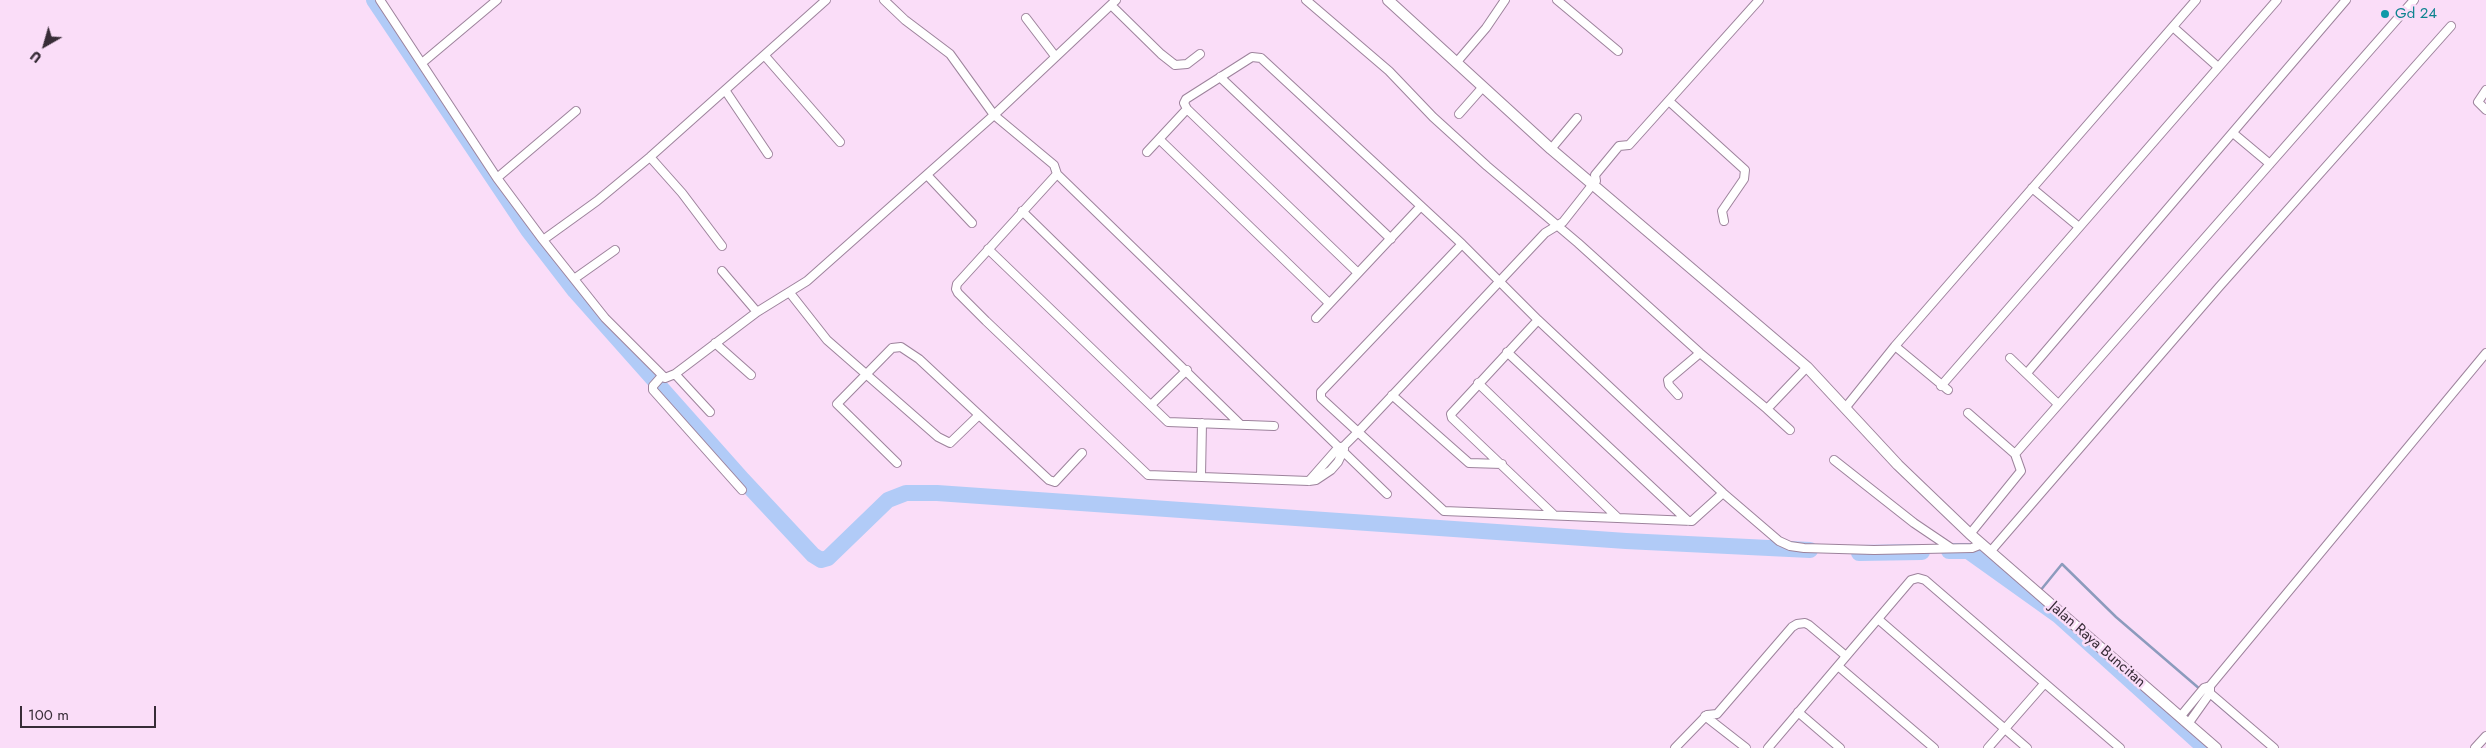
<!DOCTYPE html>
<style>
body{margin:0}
#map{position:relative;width:2486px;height:748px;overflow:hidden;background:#faddf8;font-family:Jost,sans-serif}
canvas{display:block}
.north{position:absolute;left:20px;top:20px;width:50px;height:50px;-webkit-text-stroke:4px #faddf8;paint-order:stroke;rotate:218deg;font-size:14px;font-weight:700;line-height:20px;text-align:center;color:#372c37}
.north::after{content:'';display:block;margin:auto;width:18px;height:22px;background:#372c37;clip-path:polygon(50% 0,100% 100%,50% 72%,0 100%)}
.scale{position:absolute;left:20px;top:706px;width:136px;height:22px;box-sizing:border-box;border:2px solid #372c37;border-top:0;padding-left:6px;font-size:15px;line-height:18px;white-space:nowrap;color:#372c37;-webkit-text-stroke:4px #faddf8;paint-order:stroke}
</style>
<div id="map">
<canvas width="2486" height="748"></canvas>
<div class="north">U</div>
<div class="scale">100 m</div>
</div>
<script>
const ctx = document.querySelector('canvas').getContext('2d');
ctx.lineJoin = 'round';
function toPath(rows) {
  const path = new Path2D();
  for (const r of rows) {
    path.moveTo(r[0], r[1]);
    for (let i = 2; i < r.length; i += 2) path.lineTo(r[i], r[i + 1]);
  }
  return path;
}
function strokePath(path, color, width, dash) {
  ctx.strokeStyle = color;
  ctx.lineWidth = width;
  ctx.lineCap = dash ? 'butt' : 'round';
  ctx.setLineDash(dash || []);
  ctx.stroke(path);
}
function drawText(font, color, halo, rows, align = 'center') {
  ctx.font = font + ' Jost,sans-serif';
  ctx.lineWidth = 5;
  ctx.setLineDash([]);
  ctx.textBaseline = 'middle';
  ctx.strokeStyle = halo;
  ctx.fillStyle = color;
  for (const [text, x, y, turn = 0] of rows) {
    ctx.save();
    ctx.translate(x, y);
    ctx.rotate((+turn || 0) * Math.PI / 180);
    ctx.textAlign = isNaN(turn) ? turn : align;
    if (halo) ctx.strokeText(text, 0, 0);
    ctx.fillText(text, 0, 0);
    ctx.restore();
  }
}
const stream = toPath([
 [2040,591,2062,564,2116,617,2201,690],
 [2209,697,2245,728]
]);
const river = toPath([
 [374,0,528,230,575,291,743,480,813,555,821,560,828,558,888,500,906,493,937,493,1626,541,1810,550],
 [1949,551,1968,551,2059,616,2205,748],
 [1859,553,1922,552]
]);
const minor = toPath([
 [380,0,497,178,543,240,605,318,665,378,675,374,757,312,807,281,994,115,1116,0],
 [884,0,905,20,950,54,994,115,1054,165,1057,174,1387,494],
 [1306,0,1389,71,1433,117,1487,166,1578,243,1700,353,1767,409,1807,367],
 [1557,0,1618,51],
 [1111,5,1161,54,1175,65,1187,64,1200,54],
 [1026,18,1055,56],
 [2173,27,2218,67],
 [765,56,840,142],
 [422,63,497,0],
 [1456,63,1486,28,1505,0],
 [1220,77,1391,239],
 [725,90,768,154],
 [2486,90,2478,102,2486,110],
 [1670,102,1745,170,1744,179,1722,211,1724,221],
 [1459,114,1482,88],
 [2233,133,2270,164],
 [1159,139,1329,303],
 [1551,149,1577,118],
 [1147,152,1187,109],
 [650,157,682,193,722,246],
 [1057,174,957,284,956,289,958,293,986,321,1148,475,1309,481,1316,480,1331,470,1338,462,1344,449],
 [927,175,972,223],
 [497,178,576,111],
 [2032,188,2079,227],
 [1022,211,1240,424],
 [543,240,597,201,650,157,826,0],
 [1462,244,1321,392,1321,398,1444,511,1692,521,1723,493],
 [988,249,1168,422,1274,426],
 [722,271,757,312],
 [1358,273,1187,109,1184,103,1186,99,1252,57,1261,58,1462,244,1538,320,1723,493,1779,541,1790,546,1804,548,1874,550,1972,548,1982,544],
 [574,279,615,250],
 [790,293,827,340,938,437,950,443,979,415],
 [1316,318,1421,206],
 [1538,320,1451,414,1452,418,1553,514],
 [715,343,751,375],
 [1895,346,1948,390],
 [1507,352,1688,521],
 [2010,358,2057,403],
 [2027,373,2346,0],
 [675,374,710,412],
 [661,377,653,386,653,390,742,490],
 [1478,383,1617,517],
 [1941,386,2277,0],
 [1392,395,1469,463,1502,464],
 [1678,395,1669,385,1668,380,1700,353],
 [1151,405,1187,370],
 [1846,407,1895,346,2196,0],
 [1767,409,1790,430],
 [1968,413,2015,454,2021,471,1970,534],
 [2015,454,2414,0],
 [1834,460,1914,523,1951,548],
 [897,463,837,404,892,348,901,347,919,359,1049,480,1055,482,1082,453],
 [1201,476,1202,423],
 [1309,481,1338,448,1344,446,1358,432,1545,233,1563,222,1593,184,1596,181,1595,175,1619,146,1629,145,1759,0],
 [1990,552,2219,287,2451,26],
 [1878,619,2027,748],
 [1838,666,1934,748],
 [2204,688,2274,748],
 [1798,712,1840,748],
 [1705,716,1746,748],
 [2180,717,2204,688,2210,686,2486,353],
 [2188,724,2210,693,2210,688],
 [1675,748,1707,715,1717,714,1792,627,1797,624,1805,623,1809,625,1846,656],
 [1768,748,1911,580,1918,578,1925,580,2120,748],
 [1988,748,2044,684],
 [2475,748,2486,736]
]);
const tertiary = toPath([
 [1388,0,1551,149,1807,367,1898,465,1970,534,2216,748]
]);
const markers = [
 [2385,14,5,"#0f9aa8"]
];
const cultureNames = [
 ["Gd 24",2395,14]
];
const streetNames = [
 ["Jalan Raya Buncitan",2097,645,41]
];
strokePath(stream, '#8c9bbd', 2.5);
strokePath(river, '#b1cbf7', 16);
strokePath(minor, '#9d839c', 10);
strokePath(tertiary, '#9d839c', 12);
strokePath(minor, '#fff', 8);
strokePath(tertiary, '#fff', 10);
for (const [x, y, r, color] of markers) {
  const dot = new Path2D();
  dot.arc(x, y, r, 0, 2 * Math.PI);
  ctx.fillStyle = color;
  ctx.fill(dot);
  strokePath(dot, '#faddf8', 2);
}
drawText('15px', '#0d838f', '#faddf8', cultureNames, 'left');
drawText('15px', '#372c37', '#faddf8', streetNames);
</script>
